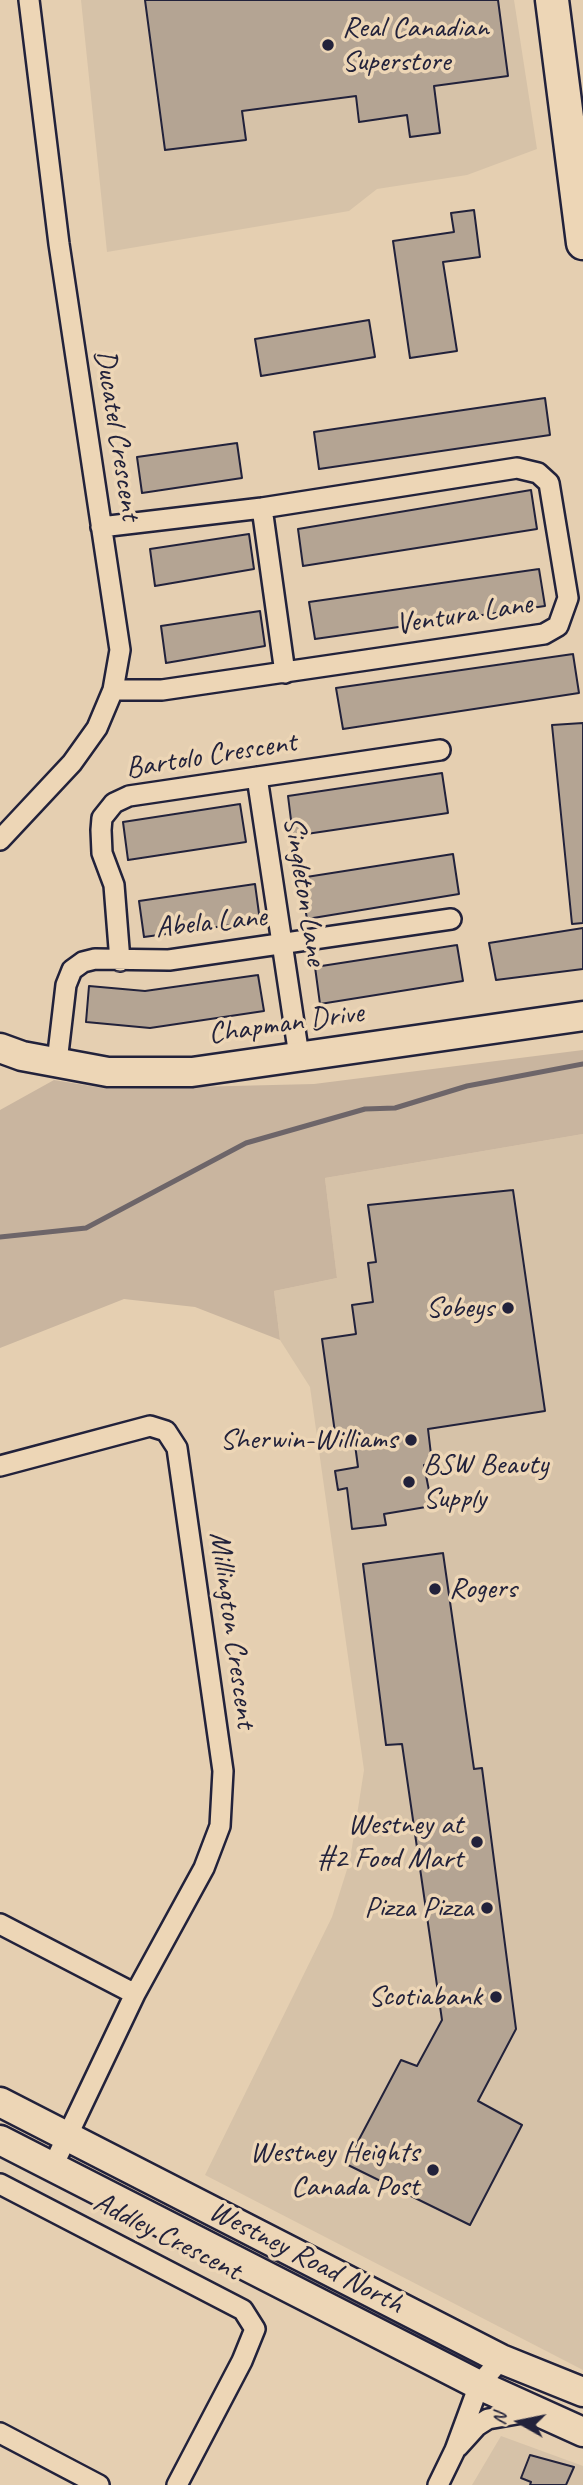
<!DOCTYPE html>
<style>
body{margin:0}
#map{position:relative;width:583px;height:2485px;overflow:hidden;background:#e5cfb1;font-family:Caveat,sans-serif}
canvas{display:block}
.north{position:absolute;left:485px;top:2387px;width:70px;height:70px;-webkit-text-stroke:5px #edd6b6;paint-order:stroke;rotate:279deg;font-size:19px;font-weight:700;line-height:28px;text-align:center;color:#22223b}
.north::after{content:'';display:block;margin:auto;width:24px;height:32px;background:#22223b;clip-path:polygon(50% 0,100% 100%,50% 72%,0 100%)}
</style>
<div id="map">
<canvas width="583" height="2485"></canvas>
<div class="north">N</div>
</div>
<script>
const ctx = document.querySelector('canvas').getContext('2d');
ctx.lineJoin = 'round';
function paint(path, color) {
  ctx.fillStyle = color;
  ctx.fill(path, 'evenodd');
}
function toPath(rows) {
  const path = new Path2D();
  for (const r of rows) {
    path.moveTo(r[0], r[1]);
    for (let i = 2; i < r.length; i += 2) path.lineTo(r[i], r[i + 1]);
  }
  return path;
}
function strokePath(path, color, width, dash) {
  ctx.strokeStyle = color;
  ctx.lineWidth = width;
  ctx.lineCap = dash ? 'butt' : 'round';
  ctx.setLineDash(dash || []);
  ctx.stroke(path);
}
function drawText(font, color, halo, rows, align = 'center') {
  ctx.font = font + ' Caveat,sans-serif';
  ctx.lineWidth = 7;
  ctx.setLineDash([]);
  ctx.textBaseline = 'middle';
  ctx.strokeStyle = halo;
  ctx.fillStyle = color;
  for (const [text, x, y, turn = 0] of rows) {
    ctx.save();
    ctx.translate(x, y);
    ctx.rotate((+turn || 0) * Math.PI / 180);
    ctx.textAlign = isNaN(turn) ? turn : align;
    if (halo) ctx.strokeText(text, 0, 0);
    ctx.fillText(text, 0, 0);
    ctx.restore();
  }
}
const built = toPath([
 [81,0,514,0,537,149,467,175,377,189,349,211,107,252],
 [583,1134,583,2370,205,2175,332,1917,350,1860,364,1770,310,1387,280,1340,274,1291,337,1278,325,1178],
 [501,2436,583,2466,583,2485,472,2485]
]);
const green = toPath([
 [583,1050,583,1134,325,1178,337,1278,274,1291,280,1340,195,1307,124,1299,0,1348,0,1110,54,1080,109,1089,314,1084]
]);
const stream = toPath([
 [0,1237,86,1228,246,1143,365,1109,395,1108,467,1086,583,1064]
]);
const building = toPath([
 [145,0,498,0,508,76,434,86,440,133,410,137,407,115,359,122,356,96,242,111,246,140,165,150,145,0],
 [474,210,480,257,443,262,457,351,410,358,393,241,454,232,451,213,474,210],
 [369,320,375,357,261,376,255,339,369,320],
 [545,398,550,435,319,469,314,432,545,398],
 [237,443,242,478,142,493,137,457,237,443],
 [531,490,537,529,303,566,298,529,531,490],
 [249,534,254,569,155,586,150,549,249,534],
 [539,569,545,606,315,639,309,602,539,569],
 [260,611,265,646,166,663,161,626,260,611],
 [573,654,579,693,343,729,336,688,573,654],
 [583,723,583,923,572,924,552,725,583,723],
 [442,773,448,813,293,836,288,796,442,773],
 [240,804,246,842,128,860,123,822,240,804],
 [453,854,459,894,307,919,300,878,453,854],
 [255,884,260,921,144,937,139,901,255,884],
 [583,928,583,969,496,980,489,943,583,928],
 [457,945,463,981,320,1004,315,967,457,945],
 [258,975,264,1011,150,1028,86,1022,89,986,145,991,258,975],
 [513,1190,545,1411,428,1429,432,1463,424,1465,432,1506,384,1514,386,1525,352,1529,347,1488,338,1490,335,1471,358,1467,354,1437,336,1440,322,1339,356,1334,352,1305,373,1302,368,1263,376,1262,368,1205,513,1190],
 [443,1553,474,1769,482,1768,516,2029,478,2101,522,2125,470,2225,346,2164,401,2060,417,2066,442,2020,402,1744,386,1745,363,1564,443,1553],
 [530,2455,574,2467,566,2485,530,2485,531,2482,521,2478,530,2455]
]);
const street = toPath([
 [262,508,285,673],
 [101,527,262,508,517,468,538,473,549,483,568,598,558,626,544,634,162,690,113,690],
 [257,777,299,1056],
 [0,840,72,763,97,728,113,690,120,650,59,244,29,0],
 [120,961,114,885,102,853,101,830,102,818,114,803,129,796,440,750],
 [57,1062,66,985,72,970,83,962,95,959,169,960,451,919],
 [0,1466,150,1426,166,1431,177,1448,223,1771,220,1826,204,1868,135,1994,53,2166],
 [0,1924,135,1994],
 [0,2184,243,2310,255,2329,242,2361,177,2485],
 [0,2433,99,2485],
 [458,2447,477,2426,488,2419,534,2411],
 [438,2485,455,2450,479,2385,501,2359]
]);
const secondary = toPath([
 [0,1048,22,1056,108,1072,192,1072,583,1016],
 [0,2102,501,2359,583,2392],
 [0,2140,479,2385,583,2432]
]);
const primary = toPath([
 [552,0,583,243]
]);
const markers = [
 [328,45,7,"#22223b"],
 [508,1308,7,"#22223b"],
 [411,1440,7,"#22223b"],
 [409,1482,7,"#22223b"],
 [435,1589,7,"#22223b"],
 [477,1842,7,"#22223b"],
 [487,1908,7,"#22223b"],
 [496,1997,7,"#22223b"],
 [433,2170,7,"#22223b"]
];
const poiNames = [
 ["Real Canadian",342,28,"left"],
 ["Superstore",342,62,"left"],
 ["Sobeys",494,1308],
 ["Sherwin-Williams",397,1440],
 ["BSW Beauty",423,1465,"left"],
 ["Supply",423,1499,"left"],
 ["Rogers",449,1589,"left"],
 ["Westney at",463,1825],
 ["#2 Food Mart",463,1859],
 ["Pizza Pizza",473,1908],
 ["Scotiabank",482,1997],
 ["Westney Heights",419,2153],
 ["Canada Post",419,2187]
];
const streetNames = [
 ["Ducatel Crescent",117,435,81],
 ["Ventura Lane",464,615,-9],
 ["Bartolo Crescent",211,756,-9],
 ["Singleton Lane",304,891,81],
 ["Abela Lane",211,923,-6],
 ["Chapman Drive",286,1024,-8],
 ["Millington Crescent",232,1630,82],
 ["Addley Crescent",167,2237,27],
 ["Westney Road North",306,2258,27]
];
paint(built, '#d6c2a8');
paint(green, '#c9b59f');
strokePath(stream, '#6d6569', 5);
paint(building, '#b4a493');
strokePath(building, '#22223b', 2);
strokePath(street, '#22223b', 24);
strokePath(secondary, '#22223b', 33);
strokePath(primary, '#22223b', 37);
strokePath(street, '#edd6b6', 19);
strokePath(secondary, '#edd6b6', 28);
strokePath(primary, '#edd6b6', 32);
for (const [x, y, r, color] of markers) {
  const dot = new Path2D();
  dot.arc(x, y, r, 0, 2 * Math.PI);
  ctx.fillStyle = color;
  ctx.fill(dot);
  strokePath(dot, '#edd6b6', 2.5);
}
drawText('30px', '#22223b', '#edd6b6', poiNames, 'right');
drawText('30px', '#22223b', '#edd6b6', streetNames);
</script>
